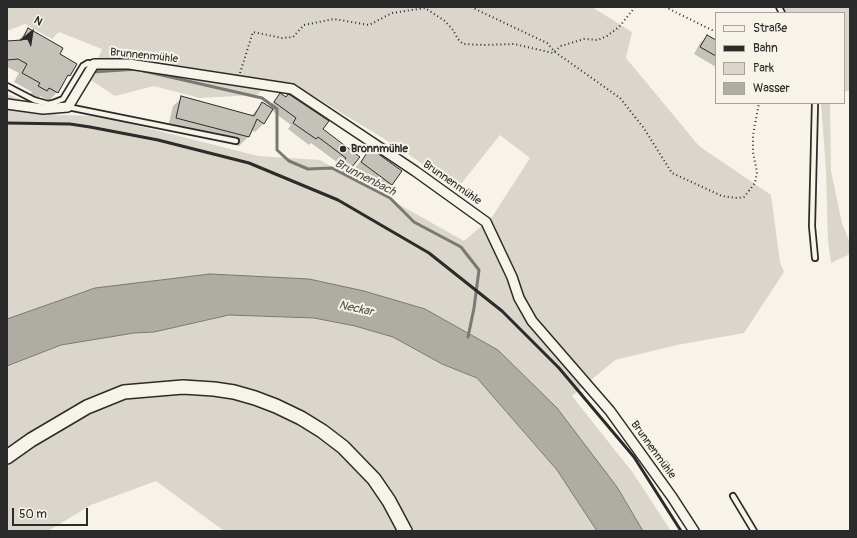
<!DOCTYPE html>
<meta charset="utf-8">
<style>
body{margin:0}
#map{position:relative;width:857px;height:538px;overflow:hidden;background:#f7f3e8;font-family:Pangolin,sans-serif}
canvas{display:block}
.frame{position:absolute;inset:0;border:8px solid #2b2b2b;pointer-events:none}
.legend{position:absolute;left:715px;top:12px;width:130px;height:92px;box-sizing:border-box;background:#f7f3e8;border:1px solid #a5a39c;margin:0;padding:5px 7px;list-style:none;font-size:12px;color:#2b2b2b}
.legend li{display:flex;align-items:center;gap:8px;height:20px}
.legend b{width:20px;border:1px solid #a5a39c}
.north{position:absolute;left:12px;top:12px;width:40px;height:40px;-webkit-text-stroke:3px #f7f3e8;paint-order:stroke;rotate:30deg;font-size:11px;font-weight:700;line-height:16px;text-align:center;color:#2b2b2b}
.north::after{content:'';display:block;margin:auto;width:14px;height:18px;background:#2b2b2b;clip-path:polygon(50% 0,100% 100%,50% 72%,0 100%)}
.scale{position:absolute;left:12px;top:508px;width:76px;height:18px;box-sizing:border-box;border:2px solid #2b2b2b;border-top:0;padding-left:5px;font-size:12px;line-height:14px;white-space:nowrap;color:#2b2b2b;-webkit-text-stroke:3px #f7f3e8;paint-order:stroke}
</style>
<div id="map">
<canvas width="857" height="538"></canvas>
<div class="frame"></div>
<ul class="legend">
<li><b style="height:5px;background:#f7f3e8"></b>Straße</li>
<li><b style="height:5px;background:#2b2b2b"></b>Bahn</li>
<li><b style="height:11px;background:#dad6cc"></b>Park</li>
<li><b style="height:11px;background:#afaca4"></b>Wasser</li>
</ul>
<div class="north">N</div>
<div class="scale">50 m</div>
</div>
<script>
const ctx = document.querySelector('canvas').getContext('2d');
ctx.lineJoin = 'round';
function paint(path, color) {
  ctx.fillStyle = color;
  ctx.fill(path, 'evenodd');
}
function toPath(rows) {
  const path = new Path2D();
  for (const r of rows) {
    path.moveTo(r[0], r[1]);
    for (let i = 2; i < r.length; i += 2) path.lineTo(r[i], r[i + 1]);
  }
  return path;
}
function strokePath(path, color, width, dash) {
  ctx.strokeStyle = color;
  ctx.lineWidth = width;
  ctx.lineCap = dash ? 'butt' : 'round';
  ctx.setLineDash(dash || []);
  ctx.stroke(path);
}
function drawText(font, color, halo, rows, align = 'center') {
  ctx.font = font + ' Pangolin,sans-serif';
  ctx.lineWidth = 4;
  ctx.setLineDash([]);
  ctx.textBaseline = 'middle';
  ctx.strokeStyle = halo;
  ctx.fillStyle = color;
  for (const [text, x, y, turn = 0] of rows) {
    ctx.save();
    ctx.translate(x, y);
    ctx.rotate((+turn || 0) * Math.PI / 180);
    ctx.textAlign = isNaN(turn) ? turn : align;
    if (halo) ctx.strokeText(text, 0, 0);
    ctx.fillText(text, 0, 0);
    ctx.restore();
  }
}
const green = toPath([
 [7,7,592,7,632,32,626,58,699,146,771,195,780,262,784,272,744,333,677,345,615,360,572,396,633,473,671,531,643,531,617,487,498,350,424,309,364,291,95,288,7,319,7,94,58,115,100,116,258,156,320,160,464,241,492,217,530,158,500,135,457,189,404,151,307,92,263,89,257,95,200,98,154,86,115,96,89,79,102,49,59,32,52,39,25,24,7,31],
 [782,7,850,7,850,90,844,92,844,13,787,13],
 [821,103,830,103,831,171,842,223,850,243,850,254,831,263,828,241,826,171],
 [229,315,314,318,355,326,393,337,442,364,477,378,557,470,597,531,224,531,156,481,91,505,48,531,7,531,7,366,61,345,134,333,154,332]
]);
const water = toPath([
 [210,274,309,279,364,291,425,309,498,350,557,408,617,487,643,531,597,531,557,470,477,378,442,364,393,337,355,326,314,318,229,315,154,332,134,333,61,345,7,366,7,319,95,288,210,274]
]);
const shadow = toPath([
 [28,29,58,55,69,75,64,80,57,92,49,101,40,96,38,99,30,95,32,92,14,82,19,73,7,67,7,42,18,41],
 [708,36,716,41,716,67,694,54,700,43],
 [280,94,322,129,359,157,344,174,338,169,341,165,311,143,309,145,288,129,291,125,271,110,264,123,255,132,251,130,248,137,239,146,168,127,173,106,182,98,251,116,262,104,269,107],
 [370,150,391,184,384,191,354,169]
]);
const stream = toPath([
 [144,71,262,98,277,109,277,150,289,161,308,169,332,168,390,198,414,222,461,247,479,270,474,308,468,337],
 [92,72,138,69]
]);
const building = toPath([
 [28,28,63,48,60,54,77,64,70,76,68,75,58,93,49,88,47,91,38,86,40,83,22,73,27,64,18,59,7,60,7,41,22,40,28,28],
 [707,35,716,40,716,56,700,47,707,35],
 [280,93,286,97,288,94,290,95,329,121,323,129,360,157,351,168,343,162,346,158,318,137,316,139,293,123,296,118,274,102,280,93],
 [181,96,254,116,262,102,273,109,264,124,257,119,249,137,176,118,181,96],
 [370,148,402,171,392,185,361,162,370,148]
]);
const path = toPath([
 [471,7,547,43,555,52,620,98,643,127,672,173,722,196,737,198,744,197,755,183,757,172,753,152,753,135,759,103],
 [665,7,716,32],
 [240,73,253,32,282,38,293,37,304,25,334,19,369,25,392,13,425,8,445,21,453,30,458,39,463,44,484,45,514,44,553,53,561,46,584,39,598,40,607,36,619,27,635,7]
]);
const service = toPath([
 [779,7,782,13],
 [7,86,34,100,48,104,53,103,63,99,83,66,88,63,94,64],
 [68,107,236,141],
 [815,258,812,226,815,103],
 [733,496,754,531]
]);
const minor = toPath([
 [7,104,43,109,68,107,94,64,129,64,292,89,415,171,486,222,512,277,519,298,532,321,610,411,672,497,694,531]
]);
const secondary = toPath([
 [7,457,31,440,87,407,124,392,183,387,214,389,234,392,255,398,276,406,301,418,322,431,343,447,374,479,389,501,405,531]
]);
const rail = toPath([
 [7,123,70,124,90,127,158,140,249,163,338,200,429,253,502,311,559,368,634,457,681,531]
]);
const markers = [
 [343,149,4,"#2b2b2b"]
];
const streetNames = [
 ["Brunnenmühle",144,56,6],
 ["Brunnenmühle",452,183,35],
 ["Brunnenmühle",653,450,54]
];
const poiNames = [
 ["Bronnmühle",351,149]
];
const waterNames = [
 ["Brunnenbach",365,178,27],
 ["Neckar",356,309,12]
];
paint(green, '#dad6cc');
paint(water, '#afaca4');
strokePath(water, '#7a7874', 1);
paint(shadow, '#0003');
strokePath(stream, '#7a7874', 3);
paint(building, '#c4c1b9');
strokePath(building, '#2b2b2b', 1);
strokePath(service, '#2b2b2b', 8);
strokePath(minor, '#2b2b2b', 12);
strokePath(secondary, '#2b2b2b', 16);
strokePath(path, '#2b2b2b', 2, [1, 3]);
strokePath(service, '#f7f3e8', 4.5);
strokePath(minor, '#f7f3e8', 9);
strokePath(secondary, '#f7f3e8', 13);
strokePath(rail, '#2b2b2b', 3);
for (const [x, y, r, color] of markers) {
  const dot = new Path2D();
  dot.arc(x, y, r, 0, 2 * Math.PI);
  ctx.fillStyle = color;
  ctx.fill(dot);
  strokePath(dot, '#f7f3e8', 1.5);
}
drawText('11px', '#2b2b2b', '#f7f3e8', streetNames);
drawText('bold 11px', '#2b2b2b', '#f7f3e8', poiNames, 'left');
drawText('italic 12px', '#53524f', '#f7f3e8', waterNames);
</script>
